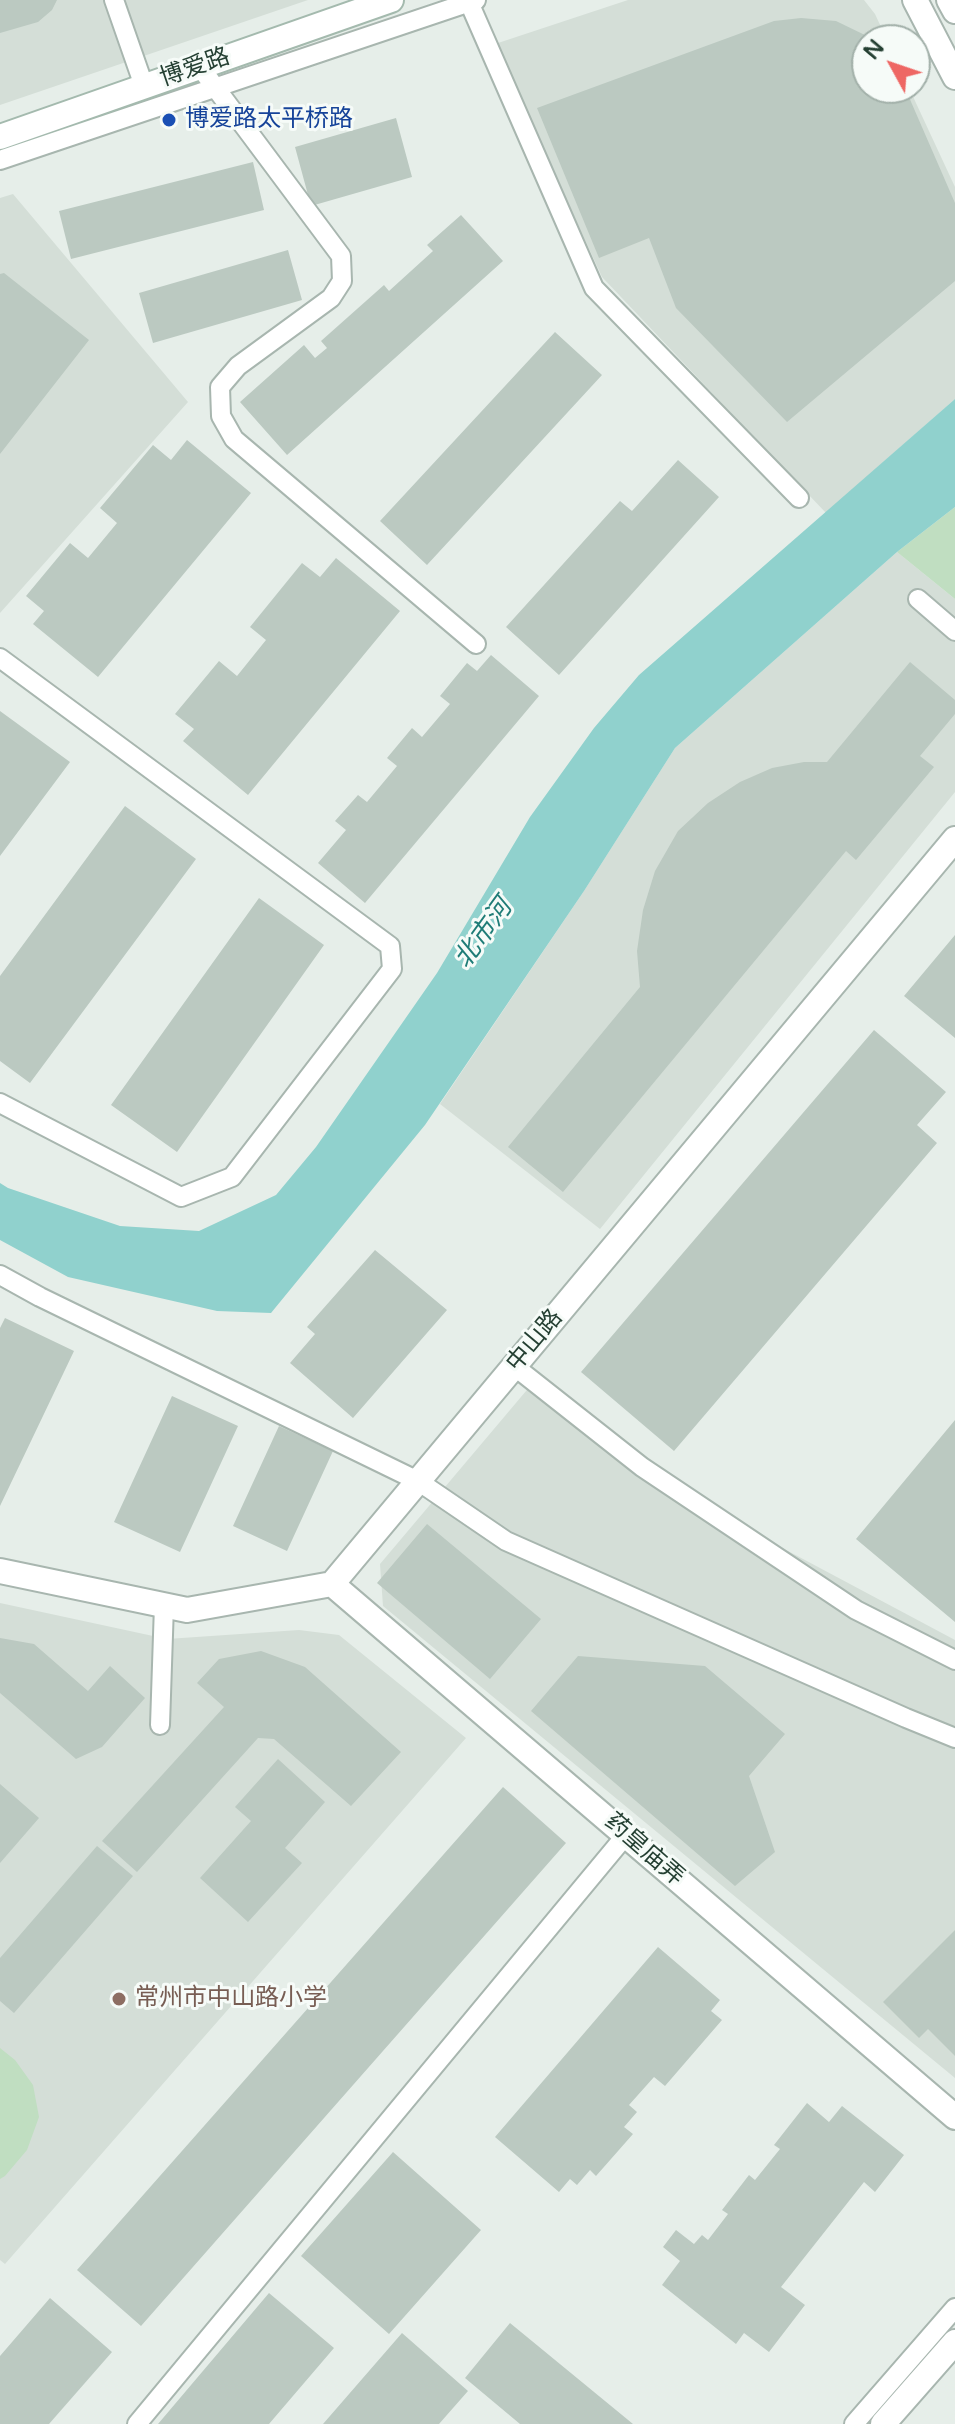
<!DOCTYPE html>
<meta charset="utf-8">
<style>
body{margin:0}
#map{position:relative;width:955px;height:2424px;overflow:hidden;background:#e6eee9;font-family:"Varela Round",sans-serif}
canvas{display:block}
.north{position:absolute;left:851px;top:24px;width:80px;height:80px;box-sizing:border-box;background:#f6fbf8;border:2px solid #a2b0a9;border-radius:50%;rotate:310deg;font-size:22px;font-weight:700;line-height:32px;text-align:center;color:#254033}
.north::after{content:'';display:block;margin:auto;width:28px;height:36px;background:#ee6764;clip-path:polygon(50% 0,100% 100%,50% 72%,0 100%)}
</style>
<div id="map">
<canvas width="955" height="2424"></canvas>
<div class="north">N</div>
</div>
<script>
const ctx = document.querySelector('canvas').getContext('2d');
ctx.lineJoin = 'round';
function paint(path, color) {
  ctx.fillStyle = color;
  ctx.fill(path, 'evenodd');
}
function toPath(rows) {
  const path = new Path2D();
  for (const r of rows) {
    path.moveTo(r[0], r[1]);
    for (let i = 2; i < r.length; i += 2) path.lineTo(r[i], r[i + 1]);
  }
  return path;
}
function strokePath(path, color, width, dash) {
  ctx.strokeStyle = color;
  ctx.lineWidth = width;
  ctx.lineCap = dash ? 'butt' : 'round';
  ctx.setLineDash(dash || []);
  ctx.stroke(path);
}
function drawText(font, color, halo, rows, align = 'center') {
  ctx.font = font + ' "Varela Round","Noto Sans SC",sans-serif';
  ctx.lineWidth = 6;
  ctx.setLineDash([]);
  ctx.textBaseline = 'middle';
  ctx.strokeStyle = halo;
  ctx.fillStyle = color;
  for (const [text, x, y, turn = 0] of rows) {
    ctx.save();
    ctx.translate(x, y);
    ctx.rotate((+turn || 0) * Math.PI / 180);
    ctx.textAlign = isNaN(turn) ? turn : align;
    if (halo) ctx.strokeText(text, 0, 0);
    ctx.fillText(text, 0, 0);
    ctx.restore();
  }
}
const built = toPath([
 [0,0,308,0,0,105],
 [628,0,864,0,875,14,887,40,867,40,867,88,909,88,955,187,955,399,826,513,602,277,495,44],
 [13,194,188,402,0,613,0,198],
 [897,552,955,599,955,792,600,1229,440,1104,584,891,675,748],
 [537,1378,713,1511,955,1640,955,2078,383,1606,380,1564],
 [0,1603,167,1639,299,1630,339,1635,466,1738,5,2264,0,2260]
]);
const green = toPath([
 [955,507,955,599,897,552],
 [0,2048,15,2060,33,2085,39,2117,27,2150,5,2176,0,2179]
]);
const water = toPath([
 [955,399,955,507,897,552,675,748,584,891,425,1125,271,1313,217,1311,68,1277,0,1240,0,1183,8,1188,120,1226,199,1231,276,1195,316,1147,437,973,530,817,594,728,639,675]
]);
const building = toPath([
 [0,0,57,0,52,10,38,22,0,33],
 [801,18,836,21,869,37,872,40,867,40,867,88,905,88,955,203,955,281,787,422,676,308,649,238,599,258,537,108,774,21],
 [396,118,412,177,311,206,295,147],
 [253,162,264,210,71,259,59,211],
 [461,215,503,261,287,455,240,402,304,345,315,358,327,348,321,341,384,285,389,291,433,251,427,245],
 [288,250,302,300,153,343,139,293],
 [4,273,89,340,0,454,0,274],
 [555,332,602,375,427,565,380,521],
 [187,440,251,493,98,677,33,624,44,611,26,596,70,543,88,558,117,523,100,508,153,445,171,460],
 [678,460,719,497,559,675,506,627,620,501,632,511],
 [336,558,400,611,248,795,183,741,194,729,175,714,219,661,237,676,266,640,250,627,302,563,320,577],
 [491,655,539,696,365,903,318,863,346,830,335,821,358,795,367,802,397,766,387,758,412,728,422,737,450,704,440,696,467,663,477,671],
 [910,662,955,700,955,714,920,756,934,767,856,860,846,851,563,1192,508,1147,640,987,637,951,643,910,655,871,678,831,708,803,740,782,772,768,804,762,827,762],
 [0,711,70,762,0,856],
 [125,806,196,859,30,1083,0,1061,0,976],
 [259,898,324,945,177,1152,111,1105],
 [955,935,955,1038,904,996],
 [874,1030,946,1092,917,1125,937,1143,674,1451,581,1372],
 [375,1250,447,1310,353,1418,290,1363,315,1334,307,1327],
 [5,1318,74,1351,0,1506,0,1328],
 [172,1396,238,1426,180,1552,114,1522],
 [955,1420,955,1622,856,1539],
 [279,1426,333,1451,287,1551,233,1526],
 [427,1524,541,1619,490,1679,377,1583],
 [0,1638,34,1644,88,1691,110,1666,145,1698,102,1747,76,1759,0,1693],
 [261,1651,305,1667,401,1752,351,1806,274,1739,258,1738,137,1872,102,1841,224,1707,197,1683,219,1659],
 [578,1656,705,1666,785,1734,749,1776,775,1852,735,1886,531,1711],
 [278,1759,325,1802,285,1848,302,1863,248,1922,200,1878,251,1821,235,1807],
 [0,1784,39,1818,0,1863],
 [503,1787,566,1843,141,2326,77,2270],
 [97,1846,133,1876,14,2013,0,2001,0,1958],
 [955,1930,955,2056,928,2029,919,2038,883,2002],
 [658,1947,720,2000,711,2011,722,2020,665,2086,654,2077,629,2105,637,2112,624,2127,633,2134,596,2176,590,2170,577,2185,570,2179,559,2192,495,2137],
 [807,2103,829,2122,842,2106,904,2155,875,2192,864,2182,781,2287,805,2305,769,2352,744,2333,736,2344,662,2285,680,2261,663,2247,676,2230,694,2244,702,2235,708,2240,728,2214,722,2210,749,2175,755,2180,780,2149,774,2145],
 [393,2152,481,2230,389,2334,301,2256],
 [269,2293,334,2348,269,2424,158,2424],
 [50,2298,112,2352,49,2424,0,2424,0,2356],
 [510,2323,633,2424,520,2424,465,2378],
 [402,2333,468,2391,439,2424,323,2424]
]);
const service = toPath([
 [114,0,144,86],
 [468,0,594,288,799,498],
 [200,67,341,256,342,281,331,298,238,366,220,387,221,416,234,439,476,644],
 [0,160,476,0],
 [918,599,955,631],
 [0,658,390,946,392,969,232,1177,181,1197,0,1103],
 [0,1275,40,1297,418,1481,506,1541,906,1718,955,1738],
 [514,1366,642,1467,856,1610,955,1660],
 [160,1725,164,1605],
 [137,2424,626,1835],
 [854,2424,955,2308]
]);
const minor = toPath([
 [915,0,955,77],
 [949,0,955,11],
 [0,1571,187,1610,332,1584,955,839],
 [332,1584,955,2117]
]);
const tertiary = toPath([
 [883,2424,955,2342]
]);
const secondary = toPath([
 [0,137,391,0]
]);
const markers = [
 [169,120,8,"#1a4fb4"],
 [119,1999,8,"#8d6e63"]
];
const streetNames = [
 ["博爱路",195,68,-19],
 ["中山路",535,1341,-50],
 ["药皇庙弄",644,1850,41]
];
const transitNames = [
 ["博爱路太平桥路",185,120]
];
const educationNames = [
 ["常州市中山路小学",135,1999]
];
const waterNames = [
 ["北市河",484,934,-54]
];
paint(built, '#d4ded7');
paint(green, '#c0dec1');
paint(water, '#90d1cd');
paint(building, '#bbc9c1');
strokePath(service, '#a8b6af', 22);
strokePath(minor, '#a8b6af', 28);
strokePath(tertiary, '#a8b6af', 28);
strokePath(secondary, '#a4baae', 28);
strokePath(service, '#fff', 18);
strokePath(minor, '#fff', 24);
strokePath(tertiary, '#fff', 24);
strokePath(secondary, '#fff', 24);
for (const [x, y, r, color] of markers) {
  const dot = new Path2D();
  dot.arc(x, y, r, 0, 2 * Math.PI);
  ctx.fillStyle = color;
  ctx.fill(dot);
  strokePath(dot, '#f6fbf8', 3);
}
drawText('24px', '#254033', '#f6fbf8', streetNames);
drawText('24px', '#164399', '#f6fbf8', transitNames, 'left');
drawText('24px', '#785e54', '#f6fbf8', educationNames, 'left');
drawText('italic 26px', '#1f7c77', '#f6fbf8', waterNames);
</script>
